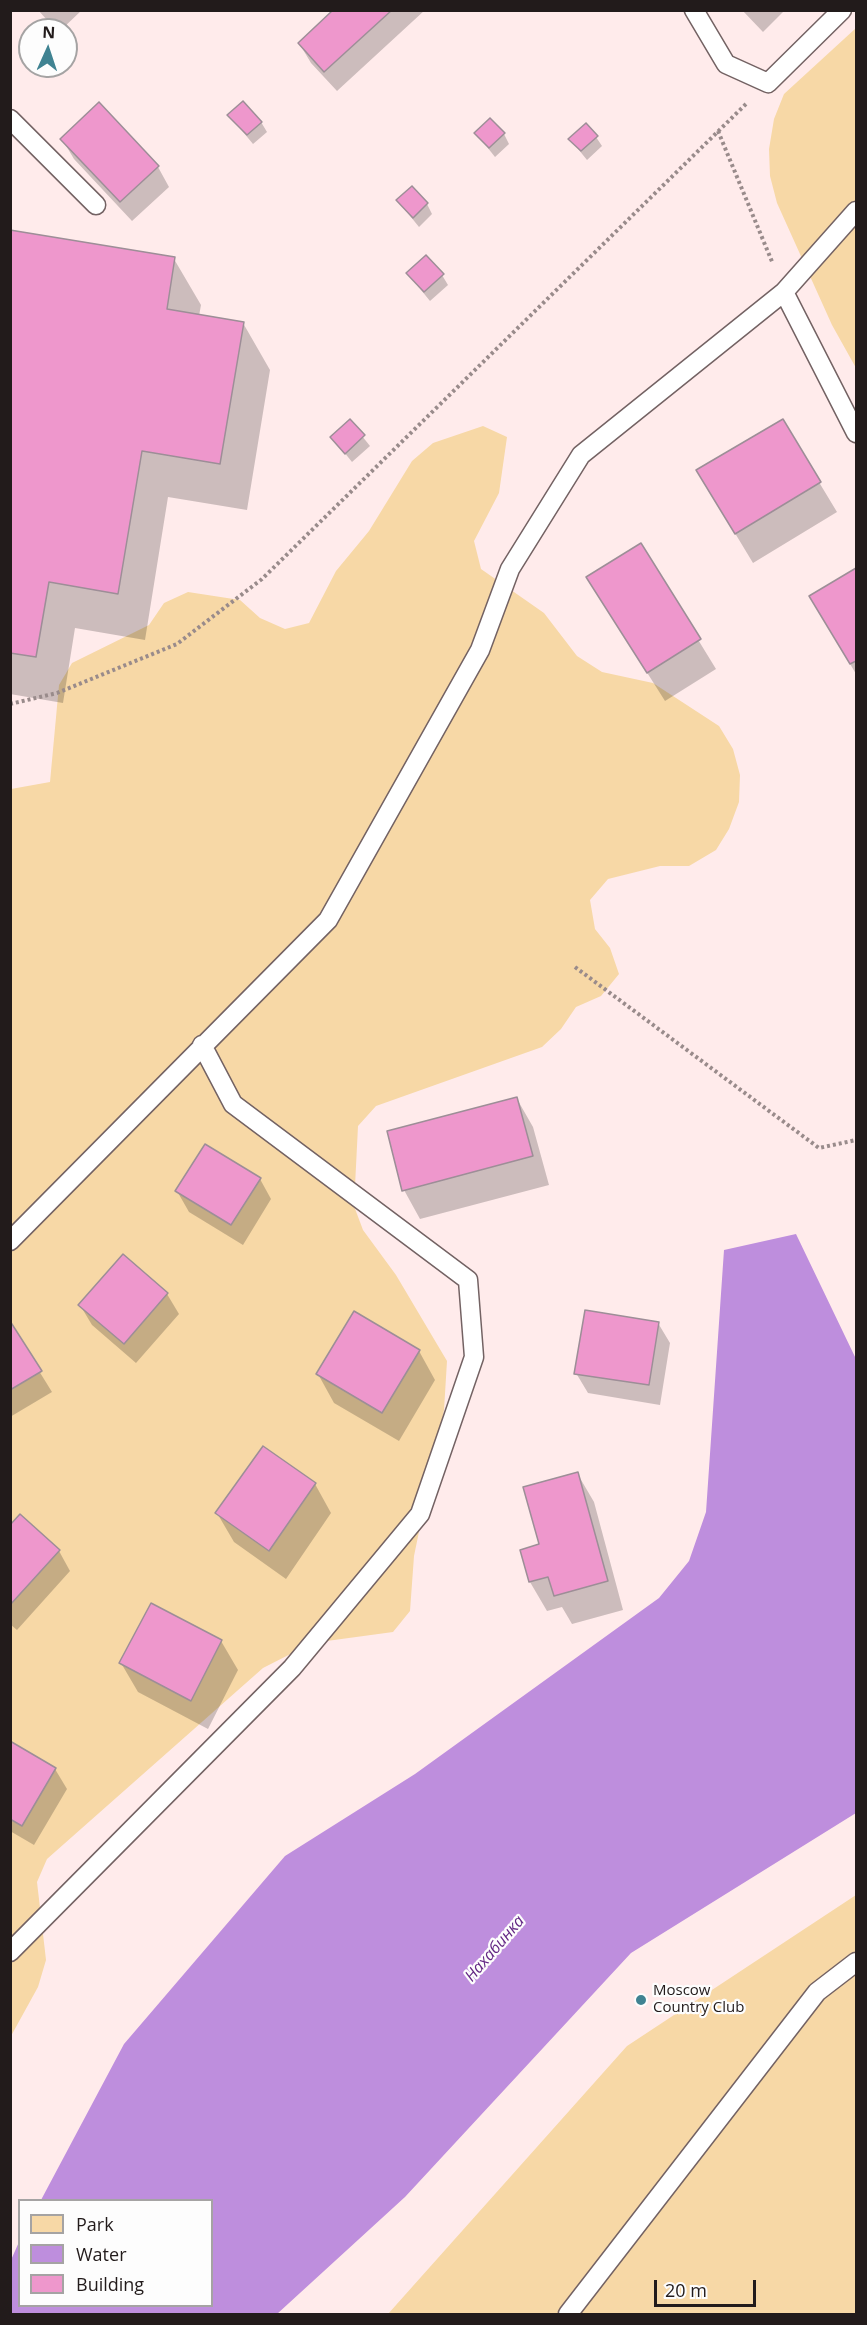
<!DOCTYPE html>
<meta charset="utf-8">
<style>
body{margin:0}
#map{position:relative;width:867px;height:2325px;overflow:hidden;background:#ffebeb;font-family:"Open Sans",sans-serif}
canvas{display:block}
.frame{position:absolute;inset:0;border:12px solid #221b1b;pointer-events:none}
.legend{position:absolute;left:18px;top:2199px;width:195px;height:108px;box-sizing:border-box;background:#fdfdfd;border:2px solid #a5a3a3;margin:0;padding:8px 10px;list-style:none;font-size:18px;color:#221b1b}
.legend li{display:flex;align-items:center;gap:12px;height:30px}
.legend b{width:30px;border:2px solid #a5a3a3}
.north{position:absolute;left:18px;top:18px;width:60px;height:60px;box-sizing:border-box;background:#fdfdfd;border:2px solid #a5a3a3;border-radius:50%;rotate:3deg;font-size:16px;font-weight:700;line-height:24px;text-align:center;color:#221b1b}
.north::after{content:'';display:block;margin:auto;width:21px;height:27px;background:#408392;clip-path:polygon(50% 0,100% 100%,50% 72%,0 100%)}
.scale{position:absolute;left:654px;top:2280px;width:102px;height:27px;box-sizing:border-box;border:3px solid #221b1b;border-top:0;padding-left:8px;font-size:18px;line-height:21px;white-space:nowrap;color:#221b1b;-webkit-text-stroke:4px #fdfdfd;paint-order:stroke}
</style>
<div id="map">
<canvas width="867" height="2325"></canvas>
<div class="frame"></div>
<ul class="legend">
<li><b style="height:16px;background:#f7d8a6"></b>Park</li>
<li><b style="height:16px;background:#be8edd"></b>Water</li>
<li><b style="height:16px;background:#ee97cc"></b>Building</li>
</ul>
<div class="north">N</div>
<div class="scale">20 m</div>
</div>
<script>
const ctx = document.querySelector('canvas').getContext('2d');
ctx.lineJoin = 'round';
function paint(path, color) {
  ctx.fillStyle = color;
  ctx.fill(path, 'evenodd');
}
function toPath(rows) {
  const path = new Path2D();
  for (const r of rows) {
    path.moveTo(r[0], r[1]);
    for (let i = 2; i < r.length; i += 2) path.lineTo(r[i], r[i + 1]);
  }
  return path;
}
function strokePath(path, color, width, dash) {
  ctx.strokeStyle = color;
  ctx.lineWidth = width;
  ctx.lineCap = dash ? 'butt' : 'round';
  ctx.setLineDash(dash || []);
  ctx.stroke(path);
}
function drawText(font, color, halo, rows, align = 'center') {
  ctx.font = font + ' "Open Sans",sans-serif';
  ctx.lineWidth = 4.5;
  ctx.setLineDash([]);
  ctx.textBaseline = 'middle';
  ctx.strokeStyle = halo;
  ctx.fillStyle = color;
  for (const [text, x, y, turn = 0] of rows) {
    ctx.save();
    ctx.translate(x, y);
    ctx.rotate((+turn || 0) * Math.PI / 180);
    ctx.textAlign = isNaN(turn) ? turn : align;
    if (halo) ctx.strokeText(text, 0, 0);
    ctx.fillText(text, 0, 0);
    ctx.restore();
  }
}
const green = toPath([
 [856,28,856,368,832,325,777,203,770,176,769,149,774,119,784,94],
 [483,426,507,437,499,493,474,541,481,569,544,613,577,656,602,672,653,683,719,726,733,749,740,775,739,802,729,829,716,850,689,866,660,866,608,879,590,900,595,929,610,948,619,974,601,996,576,1007,561,1029,542,1047,376,1106,358,1126,354,1206,363,1230,396,1275,447,1361,444,1410,414,1556,410,1611,393,1632,312,1643,263,1668,47,1859,37,1882,46,1960,38,1987,11,2036,11,789,50,782,59,685,72,663,149,625,164,603,188,592,240,600,260,618,285,629,309,623,336,571,369,531,412,461,433,443],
 [856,1895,856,2314,388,2314,627,2046]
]);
const water = toPath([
 [796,1234,856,1359,856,1813,631,1953,405,2197,277,2314,11,2314,11,2260,19,2242,20,2306,212,2306,212,2200,41,2200,124,2044,285,1856,415,1774,659,1598,689,1561,706,1512,724,1250]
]);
const shadow = toPath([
 [38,10,82,10,61,30,56,30],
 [335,10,425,10,337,91,311,63,299,43],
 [742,10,785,10,763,32],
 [229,115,261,122,267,132,253,144],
 [476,133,504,134,509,144,495,157],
 [596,137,602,146,587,160,570,139],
 [62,139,158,167,169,187,132,221,74,159],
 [398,201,427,204,432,214,419,227],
 [10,232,174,259,201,305,199,316,243,323,270,370,247,510,168,497,145,640,75,628,63,703,10,694],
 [408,274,442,275,448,285,430,301],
 [350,421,370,446,352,462,332,437],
 [782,421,837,512,753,563,715,500],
 [640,545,716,669,665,701,605,606],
 [856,570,856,674,811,597],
 [517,1099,533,1127,549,1185,420,1219,404,1190],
 [260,1179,271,1199,243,1245,189,1212,177,1191],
 [123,1256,167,1294,179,1314,136,1363,92,1325,80,1305],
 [658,1323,670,1343,660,1405,588,1393,576,1373],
 [10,1324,52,1392,10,1417],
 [419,1351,435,1380,399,1441,334,1403,318,1374],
 [577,1473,594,1502,623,1610,572,1624,562,1607,547,1611,530,1582,541,1545],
 [315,1484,331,1513,286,1579,234,1542,217,1513],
 [10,1527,59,1551,70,1571,17,1630,10,1624],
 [151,1605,221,1641,238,1670,208,1729,138,1692,121,1663],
 [10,1743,55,1769,67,1789,34,1845,10,1831]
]);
const building = toPath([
 [333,10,392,10,324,72,298,43,333,10],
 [243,101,262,122,247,135,227,115,243,101],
 [99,102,159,166,120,202,60,139,99,102],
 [490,118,505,133,489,148,474,133,490,118],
 [586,123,598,136,581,151,568,139,586,123],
 [412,186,428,203,413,218,396,200,412,186],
 [10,230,175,257,167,309,244,322,220,464,142,451,118,594,49,582,36,657,10,653,10,230],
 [426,255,444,274,424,292,406,273,426,255],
 [350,419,365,435,345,454,330,437,350,419],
 [783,419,821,482,735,534,696,470,783,419],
 [641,543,701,639,647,673,586,577,641,543],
 [856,568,856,661,850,664,809,596,856,568],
 [517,1097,533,1156,402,1191,387,1131,517,1097],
 [205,1144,261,1178,231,1225,175,1191,205,1144],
 [123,1254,168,1293,124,1344,78,1305,123,1254],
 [585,1310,659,1322,649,1385,574,1374,585,1310],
 [354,1311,420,1350,382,1413,316,1374,354,1311],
 [10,1321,42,1371,10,1390,10,1321],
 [263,1446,316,1483,269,1551,215,1513,263,1446],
 [578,1472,608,1581,554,1596,548,1577,529,1582,520,1550,539,1544,523,1487,578,1472],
 [20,1514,60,1550,10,1605,10,1525,20,1514],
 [151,1603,222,1640,191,1701,119,1663,151,1603],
 [10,1741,56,1768,22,1826,10,1819,10,1741]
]);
const path = toPath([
 [718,131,773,264],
 [10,704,57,693,177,644,262,579,748,102],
 [575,967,819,1148,856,1140]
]);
const service = toPath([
 [694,10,726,64,768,83,842,10],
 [10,119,96,205],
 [784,292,856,433],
 [10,1241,328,920,480,650,510,569,581,455,784,292,856,211],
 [10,1952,292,1668,420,1514,474,1357,468,1280,233,1104,202,1045],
 [568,2314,817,1992,856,1962]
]);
const markers = [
 [641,2000,6,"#408392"]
];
const poiNames = [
 ["Moscow",653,1991],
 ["Country Club",653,2008]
];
const waterNames = [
 ["Нахабинка",495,1949,-49]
];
paint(green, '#f7d8a6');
paint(water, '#be8edd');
paint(shadow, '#0003');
paint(building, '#ee97cc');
strokePath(building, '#9d8e97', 1.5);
strokePath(service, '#736263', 21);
strokePath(path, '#998b8b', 4, [3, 3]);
strokePath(service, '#fff', 18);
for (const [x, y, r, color] of markers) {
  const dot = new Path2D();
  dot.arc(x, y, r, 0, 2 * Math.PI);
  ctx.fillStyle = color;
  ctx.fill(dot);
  strokePath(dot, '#fdfdfd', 2);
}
drawText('15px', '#221b1b', '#fdfdfd', poiNames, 'left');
drawText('italic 16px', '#632784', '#fdfdfd', waterNames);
</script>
